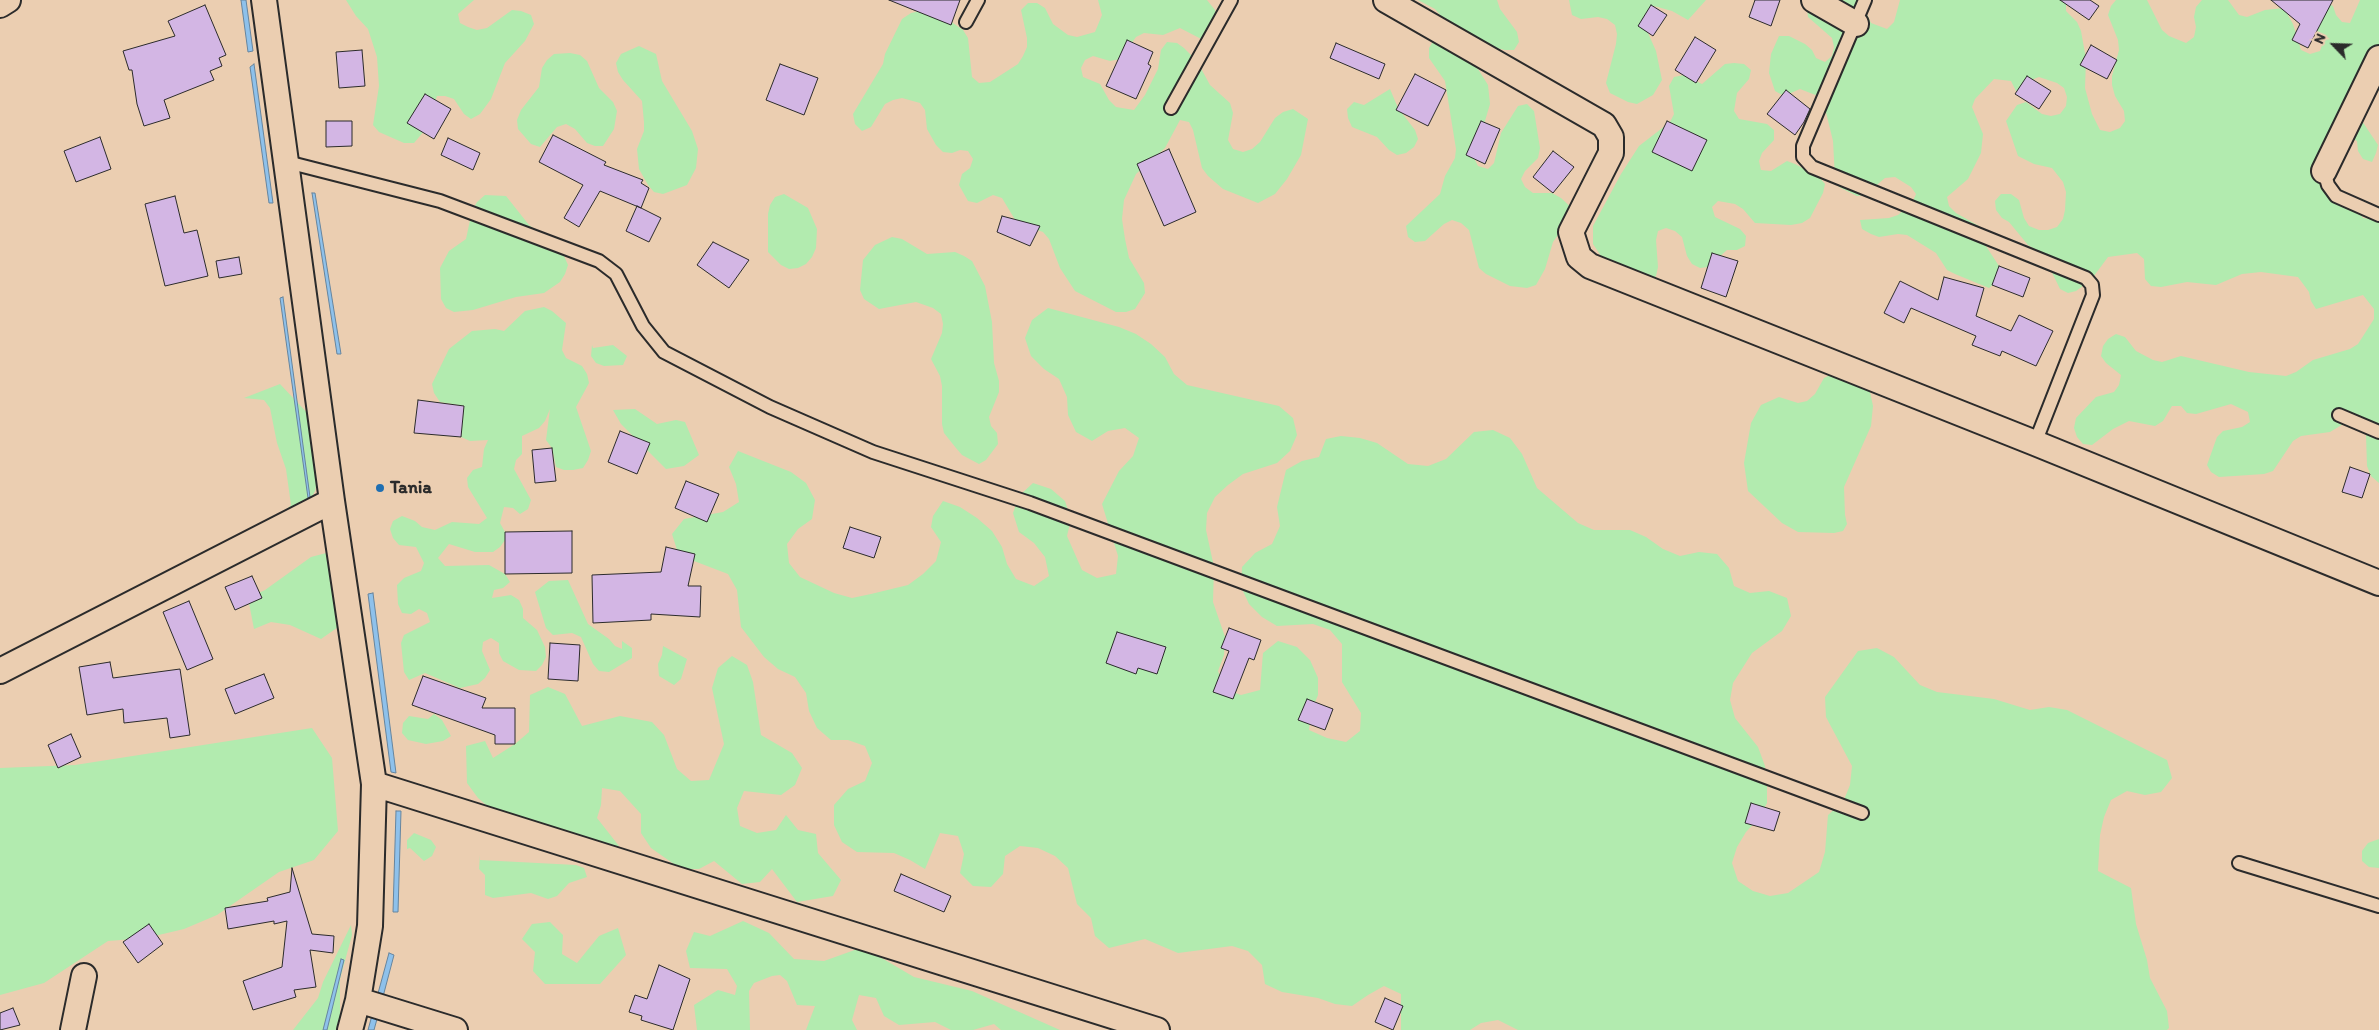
<!DOCTYPE html>
<style>
body{margin:0}
#map{position:relative;width:2379px;height:1030px;overflow:hidden;background:#ebceb1;font-family:Itim,sans-serif}
canvas{display:block}
.north{position:absolute;left:2309px;top:20px;width:50px;height:50px;-webkit-text-stroke:4px #ebceb1;paint-order:stroke;rotate:294deg;font-size:14px;font-weight:700;line-height:20px;text-align:center;color:#2b2b2b}
.north::after{content:'';display:block;margin:auto;width:18px;height:22px;background:#2b2b2b;clip-path:polygon(50% 0,100% 100%,50% 72%,0 100%)}
</style>
<div id="map">
<canvas width="2379" height="1030"></canvas>
<div class="north">N</div>
</div>
<script>
const ctx = document.querySelector('canvas').getContext('2d');
ctx.lineJoin = 'round';
function paint(path, color) {
  ctx.fillStyle = color;
  ctx.fill(path, 'evenodd');
}
function toPath(rows) {
  const path = new Path2D();
  for (const r of rows) {
    path.moveTo(r[0], r[1]);
    for (let i = 2; i < r.length; i += 2) path.lineTo(r[i], r[i + 1]);
  }
  return path;
}
function strokePath(path, color, width, dash) {
  ctx.strokeStyle = color;
  ctx.lineWidth = width;
  ctx.lineCap = dash ? 'butt' : 'round';
  ctx.setLineDash(dash || []);
  ctx.stroke(path);
}
function drawText(font, color, halo, rows, align = 'center') {
  ctx.font = font + ' Itim,sans-serif';
  ctx.lineWidth = 5;
  ctx.setLineDash([]);
  ctx.textBaseline = 'middle';
  ctx.strokeStyle = halo;
  ctx.fillStyle = color;
  for (const [text, x, y, turn = 0] of rows) {
    ctx.save();
    ctx.translate(x, y);
    ctx.rotate((+turn || 0) * Math.PI / 180);
    ctx.textAlign = isNaN(turn) ? turn : align;
    if (halo) ctx.strokeText(text, 0, 0);
    ctx.fillText(text, 0, 0);
    ctx.restore();
  }
}
const green = toPath([
 [346,0,474,0,458,14,460,23,468,27,477,30,487,28,512,10,521,11,531,15,534,24,525,41,505,63,491,99,480,114,471,119,464,114,454,99,445,96,437,96,425,130,414,143,404,143,379,132,373,125,379,86,377,57,368,29,356,16],
 [1098,0,1207,0,1215,10,1218,19,1207,42,1180,28,1163,35,1144,33,1136,37,1120,59,1110,61,1093,56,1085,60,1081,68,1083,77,1100,84,1109,100,1116,107,1134,110,1145,95,1158,69,1161,50,1167,42,1177,43,1184,48,1197,61,1210,85,1230,103,1233,113,1228,140,1233,149,1243,152,1252,149,1260,142,1275,118,1283,112,1293,109,1308,119,1301,155,1287,179,1275,194,1258,203,1223,189,1208,176,1202,168,1193,130,1189,122,1180,120,1165,148,1136,174,1124,200,1122,219,1125,239,1129,258,1144,283,1145,293,1135,309,1126,312,1116,312,1075,291,1060,268,1049,239,1043,232,1017,223,1002,198,993,195,977,203,968,201,959,185,962,174,970,168,973,159,968,151,960,150,952,153,943,152,936,145,927,129,925,110,920,103,902,98,893,100,885,104,871,127,862,131,855,124,853,114,883,64,885,54,902,19,911,13,920,11,947,19,963,30,968,38,972,77,979,83,990,82,1018,64,1023,56,1027,47,1027,38,1021,10,1028,3,1037,3,1045,8,1053,24,1068,35,1077,37,1095,32,1102,15],
 [1418,0,1497,0,1500,9,1517,32,1519,42,1514,50,1505,50,1487,46,1447,23,1435,9],
 [1569,0,1706,0,1688,20,1672,11,1654,6,1648,33,1656,51,1662,80,1653,95,1637,104,1628,102,1610,93,1606,83,1616,44,1617,34,1615,25,1607,19,1598,17,1581,19,1572,15],
 [1811,0,1860,0,1871,23,1887,29,1894,22,1900,0,2066,0,2066,11,2077,22,2081,31,2086,59,2085,88,2092,114,2100,130,2110,132,2120,128,2125,121,2124,111,2115,96,2112,85,2112,76,2119,50,2118,40,2108,15,2111,6,2116,0,2147,0,2162,30,2169,36,2186,43,2194,37,2196,27,2194,17,2196,7,2202,0,2228,0,2239,15,2247,17,2265,10,2284,8,2293,24,2301,50,2310,54,2320,51,2323,42,2314,25,2325,2,2333,6,2336,15,2342,22,2350,23,2360,0,2379,0,2379,69,2362,121,2378,145,2376,153,2372,162,2363,159,2358,151,2357,141,2349,137,2332,177,2332,185,2348,195,2363,218,2372,219,2379,211,2379,483,2371,476,2367,466,2366,435,2362,426,2345,423,2330,432,2301,436,2293,441,2273,471,2264,474,2219,477,2211,472,2207,465,2217,437,2223,431,2242,427,2250,422,2248,412,2231,404,2196,414,2187,413,2181,406,2172,406,2163,421,2155,426,2129,421,2113,429,2092,445,2083,444,2077,437,2074,428,2076,418,2096,397,2114,392,2119,385,2121,375,2106,363,2101,356,2103,346,2108,339,2116,334,2125,337,2136,351,2153,360,2162,362,2181,356,2249,372,2286,376,2296,372,2313,360,2350,349,2358,344,2374,319,2374,309,2363,295,2316,309,2311,301,2309,292,2298,277,2261,272,2242,274,2216,285,2187,282,2161,287,2151,286,2145,279,2144,259,2137,253,2108,257,2091,280,2076,291,2068,293,2060,289,2043,254,2028,245,2009,222,2002,218,1996,210,1995,201,2001,194,2011,194,2019,200,2024,218,2029,226,2039,230,2048,230,2057,227,2063,219,2065,210,2066,192,2063,182,2052,168,2034,164,2018,156,2006,121,2017,105,2026,102,2042,114,2051,116,2060,114,2066,106,2067,97,2064,88,2057,83,2039,77,2031,80,2025,88,2016,91,2011,81,1994,79,1975,99,1972,107,1983,134,1981,153,1968,179,1947,197,1949,206,1956,213,1979,226,1984,243,1999,266,2001,275,1995,283,1989,288,1955,274,1947,270,1936,253,1907,235,1898,234,1879,237,1871,234,1862,229,1860,220,1889,218,1898,215,1912,203,1916,194,1911,187,1895,177,1885,178,1865,195,1857,196,1839,187,1835,178,1833,141,1824,104,1818,96,1800,89,1784,96,1775,91,1769,73,1771,54,1779,36,1789,36,1805,44,1812,50,1816,58,1825,62,1832,56,1834,47,1832,38,1808,17,1807,8],
 [1434,40,1459,50,1478,69,1488,85,1490,104,1474,158,1478,166,1488,169,1494,163,1501,133,1518,106,1527,104,1534,111,1540,148,1538,158,1525,171,1521,179,1525,187,1533,193,1552,193,1561,198,1575,211,1553,242,1545,269,1536,285,1527,288,1510,286,1486,274,1479,268,1469,230,1461,223,1452,220,1444,224,1425,241,1415,242,1408,237,1406,226,1440,194,1445,176,1455,158,1456,149,1445,81,1429,58,1429,48],
 [639,46,656,54,662,81,692,131,698,149,696,168,687,185,663,194,654,192,648,185,639,169,637,149,644,131,644,122,642,101,623,80,618,72,616,63,621,54],
 [570,53,580,55,587,61,599,88,613,102,617,111,614,129,603,146,595,146,587,143,575,129,566,124,557,127,540,147,531,144,518,129,517,120,521,110,539,87,542,68,547,60,554,54],
 [1734,63,1744,64,1751,70,1749,79,1737,93,1734,111,1739,119,1767,124,1774,130,1774,140,1762,153,1759,161,1761,170,1771,171,1787,161,1795,164,1819,177,1825,184,1823,193,1810,218,1802,223,1791,225,1755,223,1743,209,1735,204,1718,201,1712,207,1715,217,1740,229,1746,236,1745,246,1737,250,1727,250,1708,267,1700,268,1692,264,1687,256,1682,237,1675,231,1666,228,1658,231,1656,240,1658,267,1656,276,1650,283,1603,259,1593,244,1593,226,1621,174,1639,146,1670,122,1674,114,1669,86,1674,77,1684,75,1702,84,1725,64],
 [1390,89,1398,108,1415,130,1418,139,1414,147,1406,153,1397,155,1389,150,1377,137,1352,127,1348,118,1347,109,1354,102,1364,105],
 [784,194,808,208,817,229,816,248,812,257,806,264,798,268,789,269,781,265,768,252,768,214,770,205,775,197],
 [485,195,506,196,529,225,560,247,568,265,565,274,560,282,544,293,516,297,473,310,454,312,446,308,441,299,440,268,449,251,466,239,472,211,477,202],
 [892,237,902,239,927,254,955,252,964,256,972,261,985,286,992,322,994,363,999,381,999,392,989,417,991,426,997,433,998,444,986,460,979,464,962,455,956,448,944,433,942,424,942,386,940,376,931,359,942,333,943,324,941,314,933,308,916,302,879,309,864,299,860,290,863,260,875,245],
 [544,307,552,311,566,323,562,350,566,358,582,366,587,374,589,383,576,407,591,451,588,460,583,468,573,470,564,470,556,467,552,448,546,440,550,409,545,421,539,428,522,436,522,454,516,460,514,469,531,500,528,509,520,514,513,508,504,507,500,523,505,532,505,540,500,547,493,552,475,552,449,544,438,558,445,566,489,565,505,574,510,582,503,588,494,590,492,598,511,595,519,600,523,609,523,618,537,630,545,647,546,657,542,665,536,671,519,670,503,661,499,653,499,643,491,638,483,642,482,651,490,670,485,678,478,684,460,688,425,673,409,680,404,672,401,643,404,635,430,622,427,613,419,609,411,614,402,613,398,604,397,585,404,578,421,571,424,563,416,547,399,545,393,538,390,529,393,521,402,516,415,521,422,527,435,530,452,522,479,524,487,518,468,487,467,478,473,470,482,467,484,449,488,440,470,441,461,437,464,406,440,402,434,393,432,384,449,349,472,331,495,329,504,331,525,311],
 [1048,308,1119,327,1136,334,1151,344,1165,357,1174,374,1187,385,1279,406,1293,418,1297,435,1290,451,1277,463,1243,474,1228,485,1215,497,1207,513,1206,530,1214,567,1213,602,1225,637,1224,655,1218,671,1225,689,1241,695,1260,690,1263,653,1278,641,1297,647,1310,660,1318,678,1318,695,1311,712,1309,730,1327,738,1346,742,1360,731,1361,713,1342,682,1342,644,1330,630,1313,624,1277,626,1262,617,1249,604,1241,587,1242,567,1255,553,1272,544,1280,526,1277,507,1286,470,1302,461,1319,457,1326,439,1341,436,1360,438,1377,443,1408,464,1428,466,1446,459,1474,432,1493,430,1510,438,1522,454,1537,488,1578,523,1594,530,1630,530,1646,537,1663,549,1680,556,1699,552,1717,554,1729,568,1734,586,1750,593,1769,591,1787,598,1791,616,1782,631,1752,653,1733,683,1730,700,1735,718,1758,747,1765,766,1767,785,1767,803,1759,818,1746,832,1737,847,1732,863,1738,881,1753,891,1770,896,1788,893,1819,872,1825,852,1828,815,1843,802,1850,785,1852,766,1826,717,1825,697,1858,651,1877,648,1894,657,1920,685,1937,692,1994,699,2030,710,2049,707,2067,710,2167,760,2172,778,2161,792,2145,795,2127,791,2111,800,2104,817,2100,835,2098,871,2131,888,2136,924,2147,960,2150,978,2167,1011,2169,1028,2167,1030,1518,1030,1498,1020,1481,1023,1470,1030,1401,1030,1401,994,1384,986,1368,995,1352,1006,1335,1004,1318,998,1282,992,1265,984,1262,965,1248,951,1232,946,1178,953,1145,939,1109,948,1095,936,1091,918,1077,904,1068,868,1055,856,1038,848,1020,846,1005,856,1003,874,991,887,973,886,960,873,964,854,958,836,940,833,925,869,910,860,894,853,857,852,842,842,834,825,834,805,848,789,865,781,872,763,865,746,848,740,831,740,817,728,809,711,806,693,795,677,778,669,764,657,741,627,737,590,728,574,694,561,678,553,672,534,684,519,723,512,739,502,736,484,729,467,738,451,791,472,806,483,815,500,812,519,798,529,787,544,789,563,800,577,834,593,852,598,871,594,908,585,923,574,936,561,941,542,931,527,933,516,943,501,960,507,977,518,992,531,1002,547,1007,564,1016,579,1034,586,1049,576,1045,557,1034,543,1019,532,1013,513,1019,496,1033,483,1051,489,1065,501,1071,519,1067,536,1082,570,1097,578,1116,574,1118,556,1102,504,1119,471,1133,456,1139,438,1125,428,1108,431,1092,441,1076,432,1068,415,1067,397,1059,379,1044,369,1031,356,1025,338,1032,320],
 [592,345,593,348,613,345,627,356,623,365,604,366,596,363,591,356],
 [1841,370,1869,387,1873,406,1871,426,1844,487,1845,515,1847,524,1843,531,1834,533,1798,532,1782,523,1748,491,1744,463,1751,423,1761,405,1779,397,1798,403,1807,401,1815,394,1824,378],
 [280,384,312,418,319,473,315,491,302,516,272,524,291,505,286,469,277,443,270,408,264,400,244,398],
 [635,409,657,424,676,420,685,422,699,455,684,466,666,469,621,424,613,410],
 [330,552,351,618,321,639,290,625,271,622,254,629,248,598,265,590,311,557],
 [568,580,588,624,609,639,615,646,622,649,622,641,632,648,632,658,609,672,599,671,593,664,581,637,572,633,553,635,546,628,535,592,549,581],
 [663,646,687,659,681,679,674,685,659,676,658,664,662,655],
 [732,656,747,665,753,682,761,735,792,753,802,768,795,785,781,795,744,791,737,808,740,826,757,833,776,830,786,815,798,830,816,834,818,853,841,880,833,896,797,902,772,869,760,882,742,884,714,861,699,869,681,869,651,848,641,833,641,814,620,791,602,788,601,805,597,818,619,846,602,854,585,849,575,833,542,823,525,828,492,810,478,798,467,783,466,746,485,741,493,758,515,744,529,732,530,695,548,687,565,694,582,726,620,716,652,722,664,735,677,769,691,781,709,780,724,744,712,688,718,668],
 [434,714,442,720,451,736,443,741,426,744,408,740,402,733,403,723,409,716,428,719],
 [312,728,332,758,338,831,314,860,279,872,217,915,184,929,146,938,108,941,44,983,0,995,0,768,75,765],
 [414,833,431,840,436,847,432,856,424,861,410,848,407,849,407,840],
 [2379,839,2379,868,2369,867,2362,861,2362,851,2368,843],
 [480,855,480,860,576,865,584,868,587,877,569,883,557,896,548,899,531,893,493,898,485,895,485,875,479,869],
 [743,921,769,933,794,959,824,961,863,947,914,977,972,991,1060,1030,1001,1030,994,1024,973,1030,951,1030,935,1022,899,1025,884,1016,876,998,859,995,852,1020,857,1030,806,1030,815,1006,797,1005,787,981,780,975,772,976,754,983,749,991,750,1030,697,1030,694,1005,718,990,735,995,737,986,727,969,690,968,686,951,694,932,710,936],
 [550,922,563,935,562,954,577,963,599,936,618,928,626,955,600,984,545,984,533,971,535,952,522,939,532,924],
 [351,925,352,935,340,979,340,1030,293,1030,318,998,323,982]
]);
const water = toPath([
 [241,0,246,0,253,51,248,52,241,0],
 [254,64,273,203,269,203,250,67,254,64],
 [312,193,315,193,341,354,337,354,312,193],
 [283,297,310,497,308,498,280,298,283,297],
 [373,593,396,773,391,772,368,594,373,593],
 [396,811,401,811,398,912,393,912,396,811],
 [389,953,394,955,380,1008,374,1030,368,1030,389,953],
 [341,959,344,960,327,1030,323,1030,341,959]
]);
const building = toPath([
 [889,0,960,0,951,25,889,0],
 [1755,0,1780,0,1771,26,1749,17,1755,0],
 [2060,0,2090,0,2099,6,2089,20,2060,0],
 [2271,0,2333,0,2308,48,2292,40,2300,24,2271,0],
 [205,5,226,55,219,58,222,66,210,71,214,80,164,100,170,118,144,126,137,104,132,70,129,70,123,51,175,36,168,21,205,5],
 [1651,5,1667,15,1653,36,1638,26,1651,5],
 [1695,37,1716,50,1696,83,1675,70,1695,37],
 [1127,40,1153,52,1148,64,1151,66,1136,99,1106,86,1127,40],
 [1336,43,1385,64,1379,79,1330,58,1336,43],
 [2091,45,2117,60,2107,79,2080,65,2091,45],
 [362,50,365,86,339,88,336,52,362,50],
 [780,64,818,78,804,115,766,100,780,64],
 [1415,74,1446,90,1428,126,1396,110,1415,74],
 [2027,76,2051,91,2039,109,2015,94,2027,76],
 [1786,90,1810,109,1804,122,1795,135,1767,114,1786,90],
 [425,94,451,109,434,139,407,123,425,94],
 [326,121,352,121,352,146,326,147,326,121],
 [1481,121,1500,129,1485,164,1466,155,1481,121],
 [1667,121,1707,140,1692,171,1652,152,1667,121],
 [553,135,606,162,604,165,643,180,641,183,649,188,641,208,600,191,579,227,564,218,583,185,539,162,553,135],
 [100,137,111,169,76,182,64,151,100,137],
 [448,138,480,153,473,170,441,155,448,138],
 [1169,149,1196,212,1164,226,1137,164,1169,149],
 [1553,151,1574,167,1553,193,1533,177,1553,151],
 [175,196,184,233,197,230,208,276,165,286,145,204,175,196],
 [637,206,661,218,649,242,626,231,637,206],
 [1002,216,1040,226,1030,246,997,232,1002,216],
 [713,242,749,260,729,288,697,265,713,242],
 [1712,253,1738,261,1726,297,1701,288,1712,253],
 [239,257,242,274,219,278,216,261,239,257],
 [1999,266,2030,278,2023,297,1992,285,1999,266],
 [1944,277,1984,288,1976,316,2011,331,2019,315,2053,331,2036,366,2002,351,2000,356,1972,345,1976,336,1911,308,1904,323,1884,313,1900,281,1938,300,1944,277],
 [418,400,464,406,461,437,414,433,418,400],
 [620,431,650,443,637,474,608,462,620,431],
 [552,448,556,481,535,483,532,450,552,448],
 [2350,467,2370,474,2362,498,2342,492,2350,467],
 [686,481,719,494,707,522,675,508,686,481],
 [850,527,881,537,874,558,843,548,850,527],
 [572,531,572,573,505,574,505,532,572,531],
 [666,547,695,554,688,586,701,586,700,617,651,614,651,620,593,623,592,575,661,572,666,547],
 [252,576,262,598,235,610,225,587,252,576],
 [189,601,213,659,187,670,163,612,189,601],
 [1229,628,1261,640,1254,660,1249,658,1233,699,1213,692,1229,651,1221,648,1229,628],
 [1117,632,1166,647,1157,674,1138,668,1136,674,1106,663,1117,632],
 [550,643,580,645,578,681,548,679,550,643],
 [110,662,113,678,180,669,190,735,170,738,167,718,124,723,123,709,87,715,79,667,110,662],
 [264,674,274,698,235,714,225,689,264,674],
 [423,676,486,698,482,708,515,708,515,744,495,744,495,735,412,705,423,676],
 [1307,699,1333,709,1325,730,1298,720,1307,699],
 [71,734,81,757,58,768,48,745,71,734],
 [1751,803,1780,812,1774,831,1745,823,1751,803],
 [292,868,312,934,334,936,333,953,310,950,316,987,294,990,296,997,253,1010,243,981,282,967,287,921,274,924,274,921,228,929,225,908,268,901,267,898,290,892,292,868],
 [901,874,951,896,944,912,894,891,901,874],
 [149,924,163,944,138,963,123,942,149,924],
 [659,965,690,979,673,1030,641,1020,642,1016,629,1012,635,995,647,999,659,965],
 [1385,998,1403,1006,1393,1030,1375,1022,1385,998],
 [13,1008,20,1025,0,1030,0,1013,13,1008]
]);
const service = toPath([
 [1865,0,1803,146,1803,157,1812,167,2086,278,2092,285,2093,295,2035,443],
 [966,22,978,0],
 [1171,108,1231,0],
 [287,162,440,201,599,261,616,274,643,326,664,352,770,407,873,452,1030,503,1862,813],
 [2324,171,2328,185,2336,196,2379,215],
 [2339,415,2379,432],
 [2239,863,2379,906]
]);
const minor = toPath([
 [264,0,332,501,374,784,370,926,358,1000,350,1030],
 [1386,0,1604,125,1611,137,1611,153,1571,232,1579,257,1590,266,2035,443,2379,583],
 [1814,0,1856,24],
 [0,5,8,0],
 [2324,171,2379,58],
 [0,671,332,501],
 [374,784,1157,1030],
 [358,1000,455,1030],
 [73,1030,84,976]
]);
const markers = [
 [380,488,5,"#1f6fb2"]
];
const poiNames = [
 ["Tania",390,488]
];
paint(green, '#b2ebaf');
paint(water, '#8ec1eb');
strokePath(water, '#66859e', 1);
paint(building, '#d3b6e4');
strokePath(building, '#2b2b2b', 1);
strokePath(service, '#2b2b2b', 16);
strokePath(minor, '#2b2b2b', 28);
strokePath(service, '#ebceb1', 12);
strokePath(minor, '#ebceb1', 24);
for (const [x, y, r, color] of markers) {
  const dot = new Path2D();
  dot.arc(x, y, r, 0, 2 * Math.PI);
  ctx.fillStyle = color;
  ctx.fill(dot);
  strokePath(dot, '#ebceb1', 2);
}
drawText('bold 18px', '#2b2b2b', '#ebceb1', poiNames, 'left');
</script>
